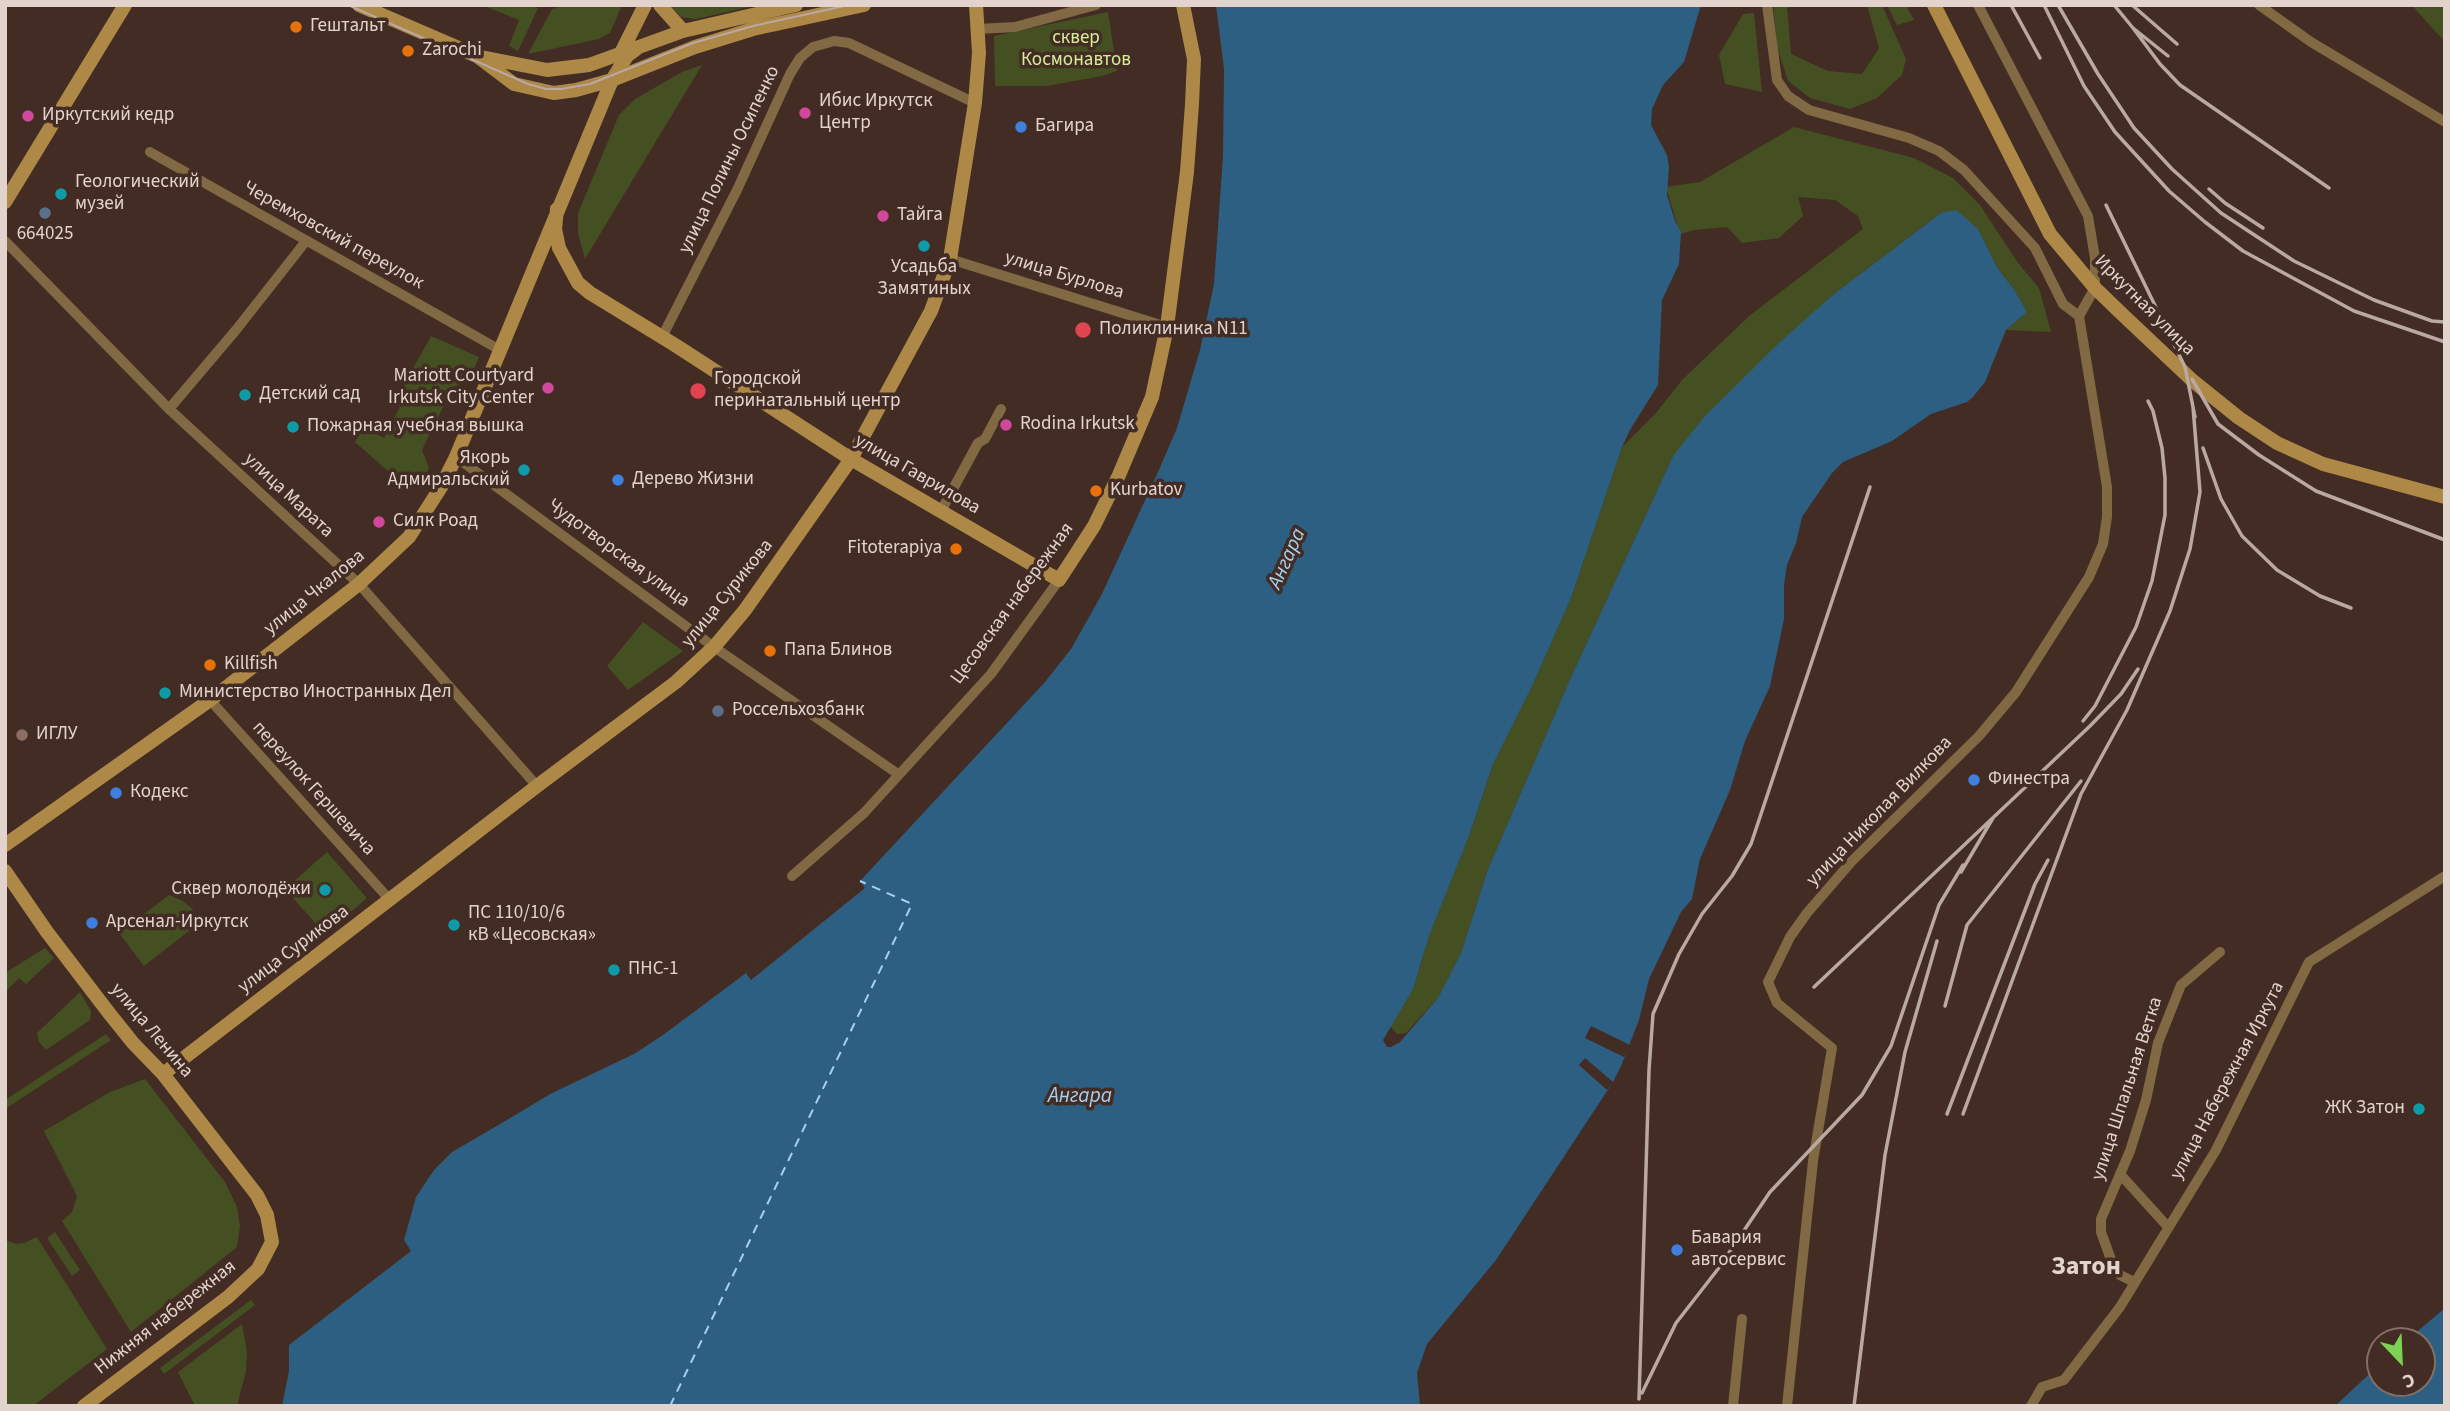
<!DOCTYPE html>
<meta charset="utf-8">
<style>
body{margin:0}
#map{position:relative;width:2450px;height:1411px;overflow:hidden;background:#422c23;font-family:"Source Sans 3",sans-serif}
canvas{display:block}
.frame{position:absolute;inset:0;border:7px solid #e2d3cd;pointer-events:none}
.north{position:absolute;left:2366px;top:1327px;width:70px;height:70px;box-sizing:border-box;background:#422c23;border:2px solid #826f67;border-radius:50%;rotate:157deg;font-size:19px;font-weight:700;line-height:28px;text-align:center;color:#e2d3cd}
.north::after{content:'';display:block;margin:auto;width:24px;height:32px;background:#7dd153;clip-path:polygon(50% 0,100% 100%,50% 72%,0 100%)}
</style>
<div id="map">
<canvas width="2450" height="1411"></canvas>
<div class="frame"></div>
<div class="north">С</div>
</div>
<script>
const ctx = document.querySelector('canvas').getContext('2d');
ctx.lineJoin = 'round';
function paint(path, color) {
  ctx.fillStyle = color;
  ctx.fill(path, 'evenodd');
}
function toPath(rows) {
  const path = new Path2D();
  for (const r of rows) {
    path.moveTo(r[0], r[1]);
    for (let i = 2; i < r.length; i += 2) path.lineTo(r[i], r[i + 1]);
  }
  return path;
}
function strokePath(path, color, width, dash) {
  ctx.strokeStyle = color;
  ctx.lineWidth = width;
  ctx.lineCap = dash ? 'butt' : 'round';
  ctx.setLineDash(dash || []);
  ctx.stroke(path);
}
function drawText(font, color, halo, rows, align = 'center') {
  ctx.font = font + ' "Source Sans 3",sans-serif';
  ctx.lineWidth = 7;
  ctx.setLineDash([]);
  ctx.textBaseline = 'middle';
  ctx.strokeStyle = halo;
  ctx.fillStyle = color;
  for (const [text, x, y, turn = 0] of rows) {
    ctx.save();
    ctx.translate(x, y);
    ctx.rotate((+turn || 0) * Math.PI / 180);
    ctx.textAlign = isNaN(turn) ? turn : align;
    if (halo) ctx.strokeText(text, 0, 0);
    ctx.fillText(text, 0, 0);
    ctx.restore();
  }
}
const green = toPath([
 [482,5,531,5,538,8,518,51,509,46,519,20],
 [568,5,622,5,610,33,599,39,528,54,552,9],
 [670,5,757,5,696,19,681,17],
 [1773,5,1787,5,1791,54,1828,71,1862,74,1879,48,1867,5,1882,5,1906,59,1902,75,1877,98,1850,109,1810,98,1788,81,1777,47],
 [1887,5,1906,5,1914,20,1897,25],
 [2412,5,2445,5,2445,42,2416,10],
 [1108,12,1117,71,1102,76,1047,86,995,86,994,36],
 [1754,13,1762,92,1725,84,1719,55,1743,14],
 [702,65,585,259,578,234,578,213,619,115,635,99,682,72],
 [1794,127,1914,158,1953,178,1980,205,2018,263,2039,288,2051,332,2006,330,2027,312,2015,291,1997,267,1978,229,1941,213,1834,294,1673,456,1571,677,1488,869,1461,953,1438,998,1406,1033,1397,1034,1390,1026,1392,1021,1413,989,1429,936,1469,836,1493,764,1533,684,1571,598,1622,447,1656,413,1682,380,1749,316,1863,229,1858,216,1835,200,1798,197,1803,216,1779,238,1742,243,1727,227,1694,230,1680,234,1666,187,1700,182],
 [431,336,479,357,469,380,453,387,422,450,429,468,419,486,407,488,355,442,364,427,384,438,400,407,394,403],
 [643,622,683,651,628,690,607,666],
 [327,852,367,898,325,934,285,889],
 [169,895,181,900,193,909,190,917,193,922,189,931,144,966,119,933],
 [45,948,54,958,26,984,19,978,7,990,5,973],
 [80,992,91,1011,90,1020,46,1050,39,1042,37,1033],
 [106,1034,111,1040,5,1109,5,1100],
 [145,1079,225,1182,237,1207,240,1226,237,1247,131,1332,62,1221,72,1212,77,1196,44,1131,110,1092],
 [55,1232,80,1270,72,1276,47,1238],
 [37,1237,107,1349,33,1406,5,1406,5,1240,16,1244,24,1243],
 [251,1300,255,1305,164,1374,160,1368],
 [242,1324,247,1352,246,1371,237,1406,195,1406,178,1372]
]);
const water = toPath([
 [1216,5,1701,5,1684,62,1663,85,1652,109,1651,125,1667,155,1669,166,1667,195,1675,221,1681,232,1679,264,1662,300,1658,385,1630,430,1622,447,1571,598,1533,684,1493,764,1469,836,1429,936,1413,989,1383,1040,1387,1047,1391,1047,1400,1042,1438,998,1461,953,1488,869,1571,677,1673,456,1705,416,1780,342,1834,294,1941,213,1956,210,1978,229,1997,267,2015,291,2027,312,2006,330,1985,382,1973,397,1967,402,1931,414,1892,441,1843,462,1832,473,1802,517,1796,543,1787,565,1784,585,1784,619,1770,686,1745,741,1730,790,1700,859,1692,899,1681,912,1649,979,1639,1020,1621,1066,1613,1082,1496,1260,1427,1344,1417,1373,1420,1406,282,1406,289,1371,289,1345,411,1251,404,1240,416,1197,434,1170,452,1152,495,1127,552,1093,634,1054,663,1035,746,973,860,881,1045,682,1071,649,1102,594,1158,472,1177,428,1200,350,1214,284,1223,156,1224,69],
 [2445,1308,2445,1406,2335,1406,2380,1364,2380,1383,2422,1383,2422,1341,2406,1341]
]);
const pier = toPath([
 [860,881,865,888,751,980,746,973],
 [1591,1026,1630,1045,1624,1057,1585,1038],
 [1585,1058,1613,1082,1607,1090,1579,1065]
]);
const ferry = toPath([
 [670,1406,912,904,860,881]
]);
const street = toPath([
 [1767,5,1777,80,1788,96,1809,110,1909,138,1939,151,1964,170,2035,248,2063,304,2079,316],
 [2259,5,2311,42,2445,122],
 [978,29,1015,27,1096,5],
 [150,152,500,350],
 [5,241,169,409,359,584,537,786],
 [950,259,1167,327],
 [662,337,737,190,790,74,800,58,813,47,834,41,849,43,975,103],
 [169,409,236,330,306,241],
 [456,457,714,647,898,774],
 [941,511,978,443,985,439,1001,409],
 [210,700,390,900],
 [792,876,864,813,991,674,1059,580],
 [2120,1174,2168,1227],
 [2134,1282,2120,1275,2114,1268,2101,1232,2101,1219,2130,1151,2146,1100,2158,1043,2181,985,2220,952],
 [1733,1406,1742,1319],
 [1787,1406,1813,1161,1832,1048,1777,1003,1768,982,1790,937,1807,913,1852,861,1979,736,2016,692,2089,577,2103,544,2107,517,2107,487,2079,316,2095,288,2095,258,2088,216,1978,5],
 [2031,1406,2042,1387,2064,1380,2120,1307,2216,1150,2309,962,2445,876]
]);
const secondary = toPath([
 [359,5,477,56,514,84,554,93,576,90,612,80,695,47,753,29,864,5],
 [660,5,683,31],
 [1934,5,2050,234,2095,288,2123,315,2193,381,2239,418,2277,443,2323,464,2445,497],
 [621,53,645,5],
 [481,57,547,70,589,65,683,31,796,5],
 [5,202,125,5],
 [557,209,555,229,559,248,578,283,590,293,675,345,851,459,1059,580,1094,526,1119,475,1152,397,1167,327,1187,172,1192,104,1194,59,1183,5],
 [5,845,210,700,359,584,409,537,441,487,456,457,612,80,627,56,639,47],
 [5,871,47,932,109,1013,133,1043,163,1074,257,1195,267,1215,272,1242,258,1269,228,1297,84,1406],
 [163,1074,537,786,676,682,714,647,745,610,851,459,931,311,950,259,975,103,979,53,976,5]
]);
const tram = toPath([
 [348,5,528,84,546,89,561,89,590,84,693,43,753,26,849,5]
]);
const rail = toPath([
 [2011,5,2040,58],
 [2044,5,2084,86,2115,132,2169,191,2205,222,2243,251,2354,311,2445,342],
 [2058,5,2098,74,2134,128,2172,169,2221,213,2294,261,2374,300,2432,321,2445,322],
 [2114,5,2133,28,2168,56],
 [2132,5,2177,44],
 [2133,28,2160,64,2180,85,2329,188],
 [2209,189,2225,203,2263,228],
 [2106,205,2185,367,2195,417],
 [2192,379,2218,424,2259,455,2316,491,2445,540],
 [2203,448,2221,499,2242,536,2277,570,2320,596,2351,608],
 [2083,721,2095,706,2136,627,2152,581,2165,515,2165,478,2162,448,2153,411,2148,401],
 [1961,872,1993,818],
 [1814,987,2090,726,2121,694,2138,669],
 [1945,1006,1967,925,2081,781],
 [1947,1114,2035,884,2048,860],
 [1963,1114,2081,794,2127,710,2170,611,2190,549,2200,492,2193,407],
 [1642,1393,1676,1323,1718,1269,1770,1192,1862,1095,1891,1046,1939,905,1963,865],
 [1639,1399,1649,1070,1653,1014,1679,954,1702,914,1732,876,1751,844,1870,487],
 [1854,1406,1885,1155,1905,1052,1937,941]
]);
const markers = [
 [296,27,7,"#e8710a"],
 [408,51,7,"#e8710a"],
 [805,113,7,"#d1479c"],
 [28,116,7,"#d1479c"],
 [1021,127,7,"#3f7fe0"],
 [61,194,7,"#0f9aa8"],
 [45,213,7,"#5c6f8a"],
 [883,216,7,"#d1479c"],
 [924,246,7,"#0f9aa8"],
 [1083,330,9,"#e0444e"],
 [548,388,7,"#d1479c"],
 [698,391,9,"#e0444e"],
 [245,395,7,"#0f9aa8"],
 [1006,425,7,"#d1479c"],
 [293,427,7,"#0f9aa8"],
 [524,470,7,"#0f9aa8"],
 [618,480,7,"#3f7fe0"],
 [1096,491,7,"#e8710a"],
 [379,522,7,"#d1479c"],
 [956,549,7,"#e8710a"],
 [770,651,7,"#e8710a"],
 [210,665,7,"#e8710a"],
 [165,693,7,"#0f9aa8"],
 [718,711,7,"#5c6f8a"],
 [22,735,7,"#8d6e63"],
 [1974,780,7,"#3f7fe0"],
 [116,793,7,"#3f7fe0"],
 [325,890,7,"#0f9aa8"],
 [92,923,7,"#3f7fe0"],
 [454,925,7,"#0f9aa8"],
 [614,970,7,"#0f9aa8"],
 [2419,1109,7,"#0f9aa8"],
 [1677,1250,7,"#3f7fe0"]
];
const poiNames = [
 ["Гештальт",310,27],
 ["Zarochi",422,51],
 ["Ибис Иркутск",819,102],
 ["Центр",819,124],
 ["Иркутский кедр",42,116],
 ["Багира",1035,127],
 ["Геологический",75,183],
 ["музей",75,205],
 ["Тайга",897,216],
 ["664025",45,235,"center"],
 ["Усадьба",924,268,"center"],
 ["Замятиных",924,290,"center"],
 ["Поликлиника N11",1099,330],
 ["Mariott Courtyard",534,377,"right"],
 ["Irkutsk City Center",534,399,"right"],
 ["Городской",714,380],
 ["перинатальный центр",714,402],
 ["Детский сад",259,395],
 ["Rodina Irkutsk",1020,425],
 ["Пожарная учебная вышка",307,427],
 ["Якорь",510,459,"right"],
 ["Адмиральский",510,481,"right"],
 ["Дерево Жизни",632,480],
 ["Kurbatov",1110,491],
 ["Силк Роад",393,522],
 ["Fitoterapiya",942,549,"right"],
 ["Папа Блинов",784,651],
 ["Killfish",224,665],
 ["Министерство Иностранных Дел",179,693],
 ["Россельхозбанк",732,711],
 ["ИГЛУ",36,735],
 ["Финестра",1988,780],
 ["Кодекс",130,793],
 ["Сквер молодёжи",311,890,"right"],
 ["ПС 110/10/6",468,914],
 ["кВ «Цесовская»",468,936],
 ["Арсенал-Иркутск",106,923],
 ["ПНС-1",628,970],
 ["ЖК Затон",2405,1109,"right"],
 ["Бавария",1691,1239],
 ["автосервис",1691,1261]
];
const parkNames = [
 ["сквер",1076,39],
 ["Космонавтов",1076,61]
];
const streetNames = [
 ["улица Полины Осипенко",730,160,-64],
 ["Черемховский переулок",333,236,29],
 ["улица Бурлова",1064,276,17],
 ["Иркутная улица",2144,306,45],
 ["улица Гаврилова",917,475,30],
 ["улица Марата",288,496,43],
 ["Чудотворская улица",618,554,36],
 ["улица Чкалова",315,593,-39],
 ["улица Сурикова",728,594,-51],
 ["Цесовская набережная",1013,604,-54],
 ["переулок Гершевича",313,789,48],
 ["улица Николая Вилкова",1880,812,-46],
 ["улица Сурикова",294,950,-37],
 ["улица Ленина",151,1031,50],
 ["улица Набережная Иркута",2228,1081,-62],
 ["улица Шпальная Ветка",2128,1089,-72],
 ["Нижняя набережная",166,1318,-38]
];
const waterNames = [
 ["Ангара",1288,559,-66],
 ["Ангара",1080,1097]
];
const districtNames = [
 ["Затон",2086,1268]
];
paint(green, '#455022');
paint(water, '#2d5f82');
paint(pier, '#422c23');
strokePath(ferry, '#a6d1f3', 2, [9, 7]);
strokePath(street, '#816943', 10);
strokePath(secondary, '#ad8847', 14);
strokePath(tram, '#baa9a3', 2);
strokePath(rail, '#baa9a3', 3.5);
for (const [x, y, r, color] of markers) {
  const dot = new Path2D();
  dot.arc(x, y, r, 0, 2 * Math.PI);
  ctx.fillStyle = color;
  ctx.fill(dot);
  strokePath(dot, '#422c23', 2.5);
}
drawText('19px', '#e2d3cd', '#422c23', poiNames, 'left');
drawText('19px', '#d5ec99', '#422c23', parkNames);
drawText('19px', '#e2d3cd', '#422c23', streetNames);
drawText('italic 21px', '#a6d1f3', '#422c23', waterNames);
drawText('bold 26px', '#e2d3cd', '#422c23', districtNames);
</script>
